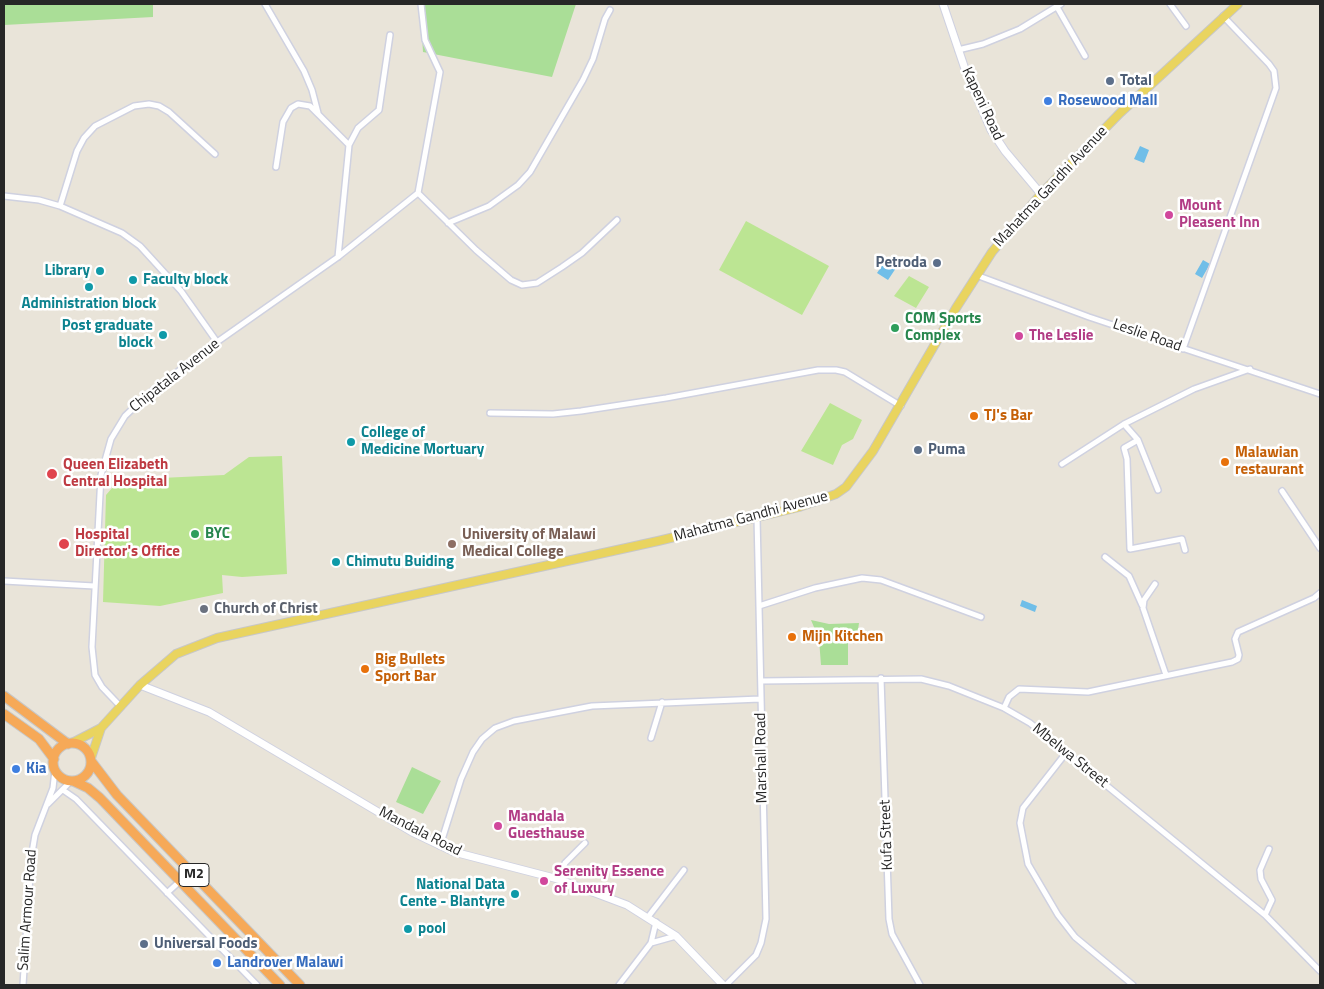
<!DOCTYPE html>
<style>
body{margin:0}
#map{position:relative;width:1324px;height:989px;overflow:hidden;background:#e9e4d9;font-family:"Titillium Web",sans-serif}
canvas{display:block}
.frame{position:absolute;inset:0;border:5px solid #272727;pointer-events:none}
</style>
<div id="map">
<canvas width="1324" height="989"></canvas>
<div class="frame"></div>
</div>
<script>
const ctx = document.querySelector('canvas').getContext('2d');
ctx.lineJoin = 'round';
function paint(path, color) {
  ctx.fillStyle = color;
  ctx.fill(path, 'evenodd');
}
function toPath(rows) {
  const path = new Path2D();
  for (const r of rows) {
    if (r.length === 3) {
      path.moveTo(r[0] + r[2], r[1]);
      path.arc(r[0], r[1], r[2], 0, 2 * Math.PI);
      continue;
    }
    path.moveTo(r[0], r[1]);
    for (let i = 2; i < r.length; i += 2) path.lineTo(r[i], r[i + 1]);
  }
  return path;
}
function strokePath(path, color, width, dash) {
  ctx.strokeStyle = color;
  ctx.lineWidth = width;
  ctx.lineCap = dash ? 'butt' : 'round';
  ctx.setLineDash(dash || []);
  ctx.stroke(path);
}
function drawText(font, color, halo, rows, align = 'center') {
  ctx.font = font + ' "Titillium Web",sans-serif';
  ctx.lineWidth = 5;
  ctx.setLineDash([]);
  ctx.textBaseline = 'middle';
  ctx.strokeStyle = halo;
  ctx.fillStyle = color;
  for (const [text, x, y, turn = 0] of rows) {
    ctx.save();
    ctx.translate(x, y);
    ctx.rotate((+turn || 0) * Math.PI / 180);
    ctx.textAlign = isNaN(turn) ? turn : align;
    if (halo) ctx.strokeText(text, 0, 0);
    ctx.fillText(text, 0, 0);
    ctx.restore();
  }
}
const green = toPath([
 [4,4,153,4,153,17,4,25],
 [420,4,576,4,552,77,423,52],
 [811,620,829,624,859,623,857,637,848,639,848,665,821,665,819,639],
 [412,767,441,781,423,814,396,802]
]);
const pitch = toPath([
 [746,221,829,266,802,315,719,270],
 [909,276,929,287,916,308,894,296],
 [830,403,862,420,853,439,842,445,833,465,801,451],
 [282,456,287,574,242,577,222,575,223,593,160,606,103,602,106,495,119,480,224,475,249,457]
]);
const water = toPath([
 [1140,146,1149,150,1144,163,1134,159],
 [1203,260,1210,264,1202,278,1195,274],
 [885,261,896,268,888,280,877,273],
 [1022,600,1037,606,1035,612,1020,606]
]);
const street = toPath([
 [265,4,304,71,312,90,318,113],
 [1170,4,1186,26],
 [1057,7,1085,56],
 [958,50,983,44,1020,29,1061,4],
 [276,167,283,122,291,108,298,104,310,106,349,145],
 [418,193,476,250,511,280,522,285,537,283,562,267,582,253,617,220],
 [4,196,39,200,60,206,122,233,140,246,181,291,217,342],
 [60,206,77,151,84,138,95,126,134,106,149,104,159,106,169,112,215,154],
 [448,223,489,206,518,185,530,172,583,80,593,59,605,19,610,10],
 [338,257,349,145,358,128,379,110,390,35],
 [976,275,1089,317,1320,394],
 [1183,349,1276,88,1274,71,1269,64,1223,16],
 [490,413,553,414,581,411,666,398,818,370,836,370,845,372,901,406],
 [1124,424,1138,440,1158,490],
 [1138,440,1124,448,1127,459,1130,549,1182,539,1185,550],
 [1062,464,1124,424,1194,389,1250,369],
 [1282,491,1320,548],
 [1105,557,1129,576,1142,605],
 [4,581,94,586],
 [1155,584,1144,600,1143,608,1166,675],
 [759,606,815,588,862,578,881,580,981,617],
 [881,678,889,919,892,934,920,985],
 [761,681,921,679,949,686,1004,708,1030,723,1265,915,1320,971],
 [121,707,102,687,95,675,92,647,101,475,111,439,125,416,147,395,217,342,338,257,418,193,440,72,425,40,421,4],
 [1004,708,1009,697,1019,689,1088,692,1232,662,1238,659,1239,655,1235,639,1238,632,1314,598,1320,593],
 [651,738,662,702],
 [1066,753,1023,808,1020,823,1028,864,1058,915,1075,937,1133,985],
 [63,790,76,799,257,985],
 [48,804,71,781],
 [440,846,461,779,473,752,482,739,495,728,514,721,592,706,760,699],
 [558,879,565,863,585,843],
 [167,893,180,881],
 [1265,915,1272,900,1261,879,1260,870,1269,849],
 [648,917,684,870],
 [651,943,676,936],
 [23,985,31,859,35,835,53,788,55,770],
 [619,985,651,943,656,922],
 [726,985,756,955,761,943,766,919,757,517]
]);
const secondary = toPath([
 [943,4,965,69,991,130,1005,151,1041,194],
 [140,685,209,712,412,832,454,852,558,879,627,905,676,936,723,985]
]);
const primary = toPath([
 [72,743,101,728,140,685,176,654,217,638,658,541,799,507,836,494,846,487,873,451,956,308,992,252,1041,194,1120,113,1238,4],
 [91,758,101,728]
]);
const highway = toPath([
 [4,696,68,744],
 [4,714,39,739,54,759],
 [72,762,19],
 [91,761,117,795,300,985],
 [73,781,88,788,100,798,280,985]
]);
const markers = [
 [1110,81,5,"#5c6f8a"],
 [1048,101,5,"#3f7fe0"],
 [1169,215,5,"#d1479c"],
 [937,263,5,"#5c6f8a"],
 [100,271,5,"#0f9aa8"],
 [133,280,5,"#0f9aa8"],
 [89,287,5,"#0f9aa8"],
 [895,328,5,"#2e9e5b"],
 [163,335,5,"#0f9aa8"],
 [1019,336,5,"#d1479c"],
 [974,416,5,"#e8710a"],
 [351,442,5,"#0f9aa8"],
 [918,450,5,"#5c6f8a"],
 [1225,462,5,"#e8710a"],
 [52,474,6,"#e0444e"],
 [195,534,5,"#2e9e5b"],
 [64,544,6,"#e0444e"],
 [452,544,5,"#8d6e63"],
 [336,562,5,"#0f9aa8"],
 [204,609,5,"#6b7280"],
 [792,637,5,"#e8710a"],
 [365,669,5,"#e8710a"],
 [16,769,5,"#3f7fe0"],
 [498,826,5,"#d1479c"],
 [544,881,5,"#d1479c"],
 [515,894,5,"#0f9aa8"],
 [408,929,5,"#0f9aa8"],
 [144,944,5,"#5c6f8a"],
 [217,963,5,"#3f7fe0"]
];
const shields = [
 [194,875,30]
];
const shieldNames = [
 ["M2",194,875]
];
const serviceNames = [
 ["Total",1120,81],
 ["Petroda",927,263,"right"],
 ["Puma",928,450],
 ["Universal Foods",154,944]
];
const shopNames = [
 ["Rosewood Mall",1058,101],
 ["Kia",26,769],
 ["Landrover Malawi",227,963]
];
const streetNames = [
 ["Kapeni Road",982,104,65],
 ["Mahatma Gandhi Avenue",1051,187,-47],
 ["Leslie Road",1147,336,19],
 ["Chipatala Avenue",175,376,-38],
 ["Mahatma Gandhi Avenue",751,517,-15],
 ["Mbelwa Street",1070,756,39],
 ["Marshall Road",762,758,-91],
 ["Mandala Road",420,832,27],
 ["Kufa Street",887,835,-92],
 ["Salim Armour Road",28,910,-86]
];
const hotelNames = [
 ["Mount",1179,206],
 ["Pleasent Inn",1179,223],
 ["The Leslie",1029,336],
 ["Mandala",508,817],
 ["Guesthause",508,834],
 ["Serenity Essence",554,872],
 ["of Luxury",554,889]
];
const cultureNames = [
 ["Library",90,271,"right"],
 ["Faculty block",143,280],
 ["Administration block",89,304,"center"],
 ["Post graduate",153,326,"right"],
 ["block",153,343,"right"],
 ["College of",361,433],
 ["Medicine Mortuary",361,450],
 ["Chimutu Buiding",346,562],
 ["National Data",505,885,"right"],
 ["Cente - Blantyre",505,902,"right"],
 ["pool",418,929]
];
const leisureNames = [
 ["COM Sports",905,319],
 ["Complex",905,336],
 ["BYC",205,534]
];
const foodNames = [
 ["TJ's Bar",984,416],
 ["Malawian",1235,453],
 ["restaurant",1235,470],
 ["Mijn Kitchen",802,637],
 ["Big Bullets",375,660],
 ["Sport Bar",375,677]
];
const healthNames = [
 ["Queen Elizabeth",63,465],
 ["Central Hospital",63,482],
 ["Hospital",75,535],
 ["Director's Office",75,552]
];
const educationNames = [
 ["University of Malawi",462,535],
 ["Medical College",462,552]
];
const worshipNames = [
 ["Church of Christ",214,609]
];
paint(green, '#aade97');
paint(pitch, '#bce593');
paint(water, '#70bee8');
strokePath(street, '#cfd1e0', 8);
strokePath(secondary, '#cfd1e0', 9);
strokePath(primary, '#c7c7c7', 10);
strokePath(highway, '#c7c7c7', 11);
strokePath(street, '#fff', 5);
strokePath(secondary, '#fff', 7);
strokePath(primary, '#e9d45f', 8);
strokePath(highway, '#f6a958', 9);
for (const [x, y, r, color] of markers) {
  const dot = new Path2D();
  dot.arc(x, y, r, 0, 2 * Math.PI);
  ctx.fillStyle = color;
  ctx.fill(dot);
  strokePath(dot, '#fff', 2);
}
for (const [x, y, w] of shields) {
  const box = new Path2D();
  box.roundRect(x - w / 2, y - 11.5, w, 23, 4);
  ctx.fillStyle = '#fff';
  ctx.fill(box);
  strokePath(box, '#272727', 1);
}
drawText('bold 14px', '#272727', null, shieldNames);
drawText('bold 15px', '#4e5e75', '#fff', serviceNames, 'left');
drawText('bold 15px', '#366cbe', '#fff', shopNames, 'left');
drawText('15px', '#272727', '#fff', streetNames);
drawText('bold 15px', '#b23c85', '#fff', hotelNames, 'left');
drawText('bold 15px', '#0d838f', '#fff', cultureNames, 'left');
drawText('bold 15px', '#27864d', '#fff', leisureNames, 'left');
drawText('bold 15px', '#c56008', '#fff', foodNames, 'left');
drawText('bold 15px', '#be3a42', '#fff', healthNames, 'left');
drawText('bold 15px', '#785e54', '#fff', educationNames, 'left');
drawText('bold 15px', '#5b616d', '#fff', worshipNames, 'left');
</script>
